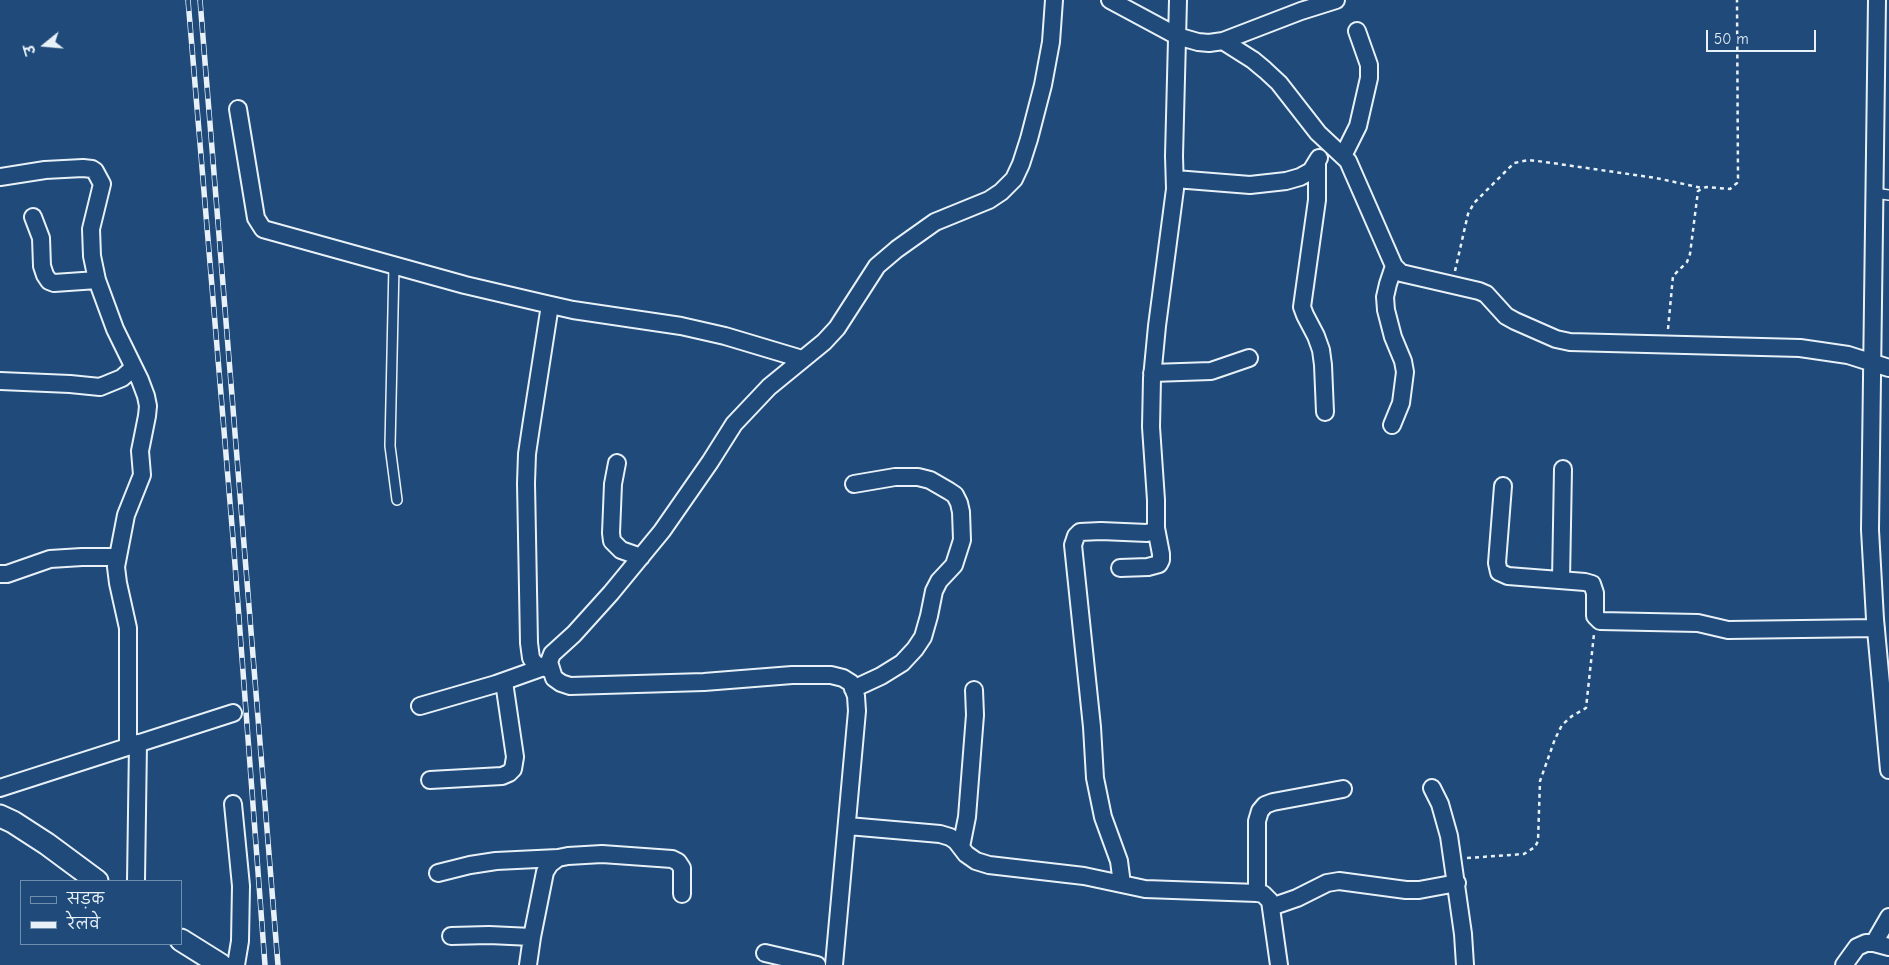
<!DOCTYPE html>
<meta charset="utf-8">
<style>
body{margin:0}
#map{position:relative;width:1889px;height:965px;overflow:hidden;background:#1f4a7a;font-family:"Comic Neue","Playpen Sans Deva",sans-serif}
canvas{display:block}
.legend{position:absolute;left:20px;top:880px;width:162px;height:65px;box-sizing:border-box;background:#1f4a7a;border:1px solid #6f8dac;margin:0;padding:6px 9px;list-style:none;font-size:15px;color:#e8f1f8}
.legend li{display:flex;align-items:center;gap:10px;height:25px}
.legend b{width:25px;border:1px solid #6f8dac}
.north{position:absolute;left:20px;top:20px;width:50px;height:50px;-webkit-text-stroke:4px #1f4a7a;paint-order:stroke;rotate:253deg;font-size:14px;font-weight:700;line-height:20px;text-align:center;color:#e8f1f8}
.north::after{content:'';display:block;margin:auto;width:18px;height:22px;background:#e8f1f8;clip-path:polygon(50% 0,100% 100%,50% 72%,0 100%)}
.scale{position:absolute;left:1706px;top:30px;width:110px;height:22px;box-sizing:border-box;border:2px solid #e8f1f8;border-top:0;padding-left:6px;font-size:15px;line-height:18px;white-space:nowrap;color:#e8f1f8;-webkit-text-stroke:4px #1f4a7a;paint-order:stroke}
</style>
<div id="map">
<canvas width="1889" height="965"></canvas>
<ul class="legend">
<li><b style="height:6px;background:#1f4a7a"></b>सड़क</li>
<li><b style="height:6px;background:#e8f1f8"></b>रेलवे</li>
</ul>
<div class="north">उ</div>
<div class="scale">50 m</div>
</div>
<script>
const ctx = document.querySelector('canvas').getContext('2d');
ctx.lineJoin = 'round';
function toPath(rows) {
  const path = new Path2D();
  for (const r of rows) {
    path.moveTo(r[0], r[1]);
    for (let i = 2; i < r.length; i += 2) path.lineTo(r[i], r[i + 1]);
  }
  return path;
}
function strokePath(path, color, width, dash) {
  ctx.strokeStyle = color;
  ctx.lineWidth = width;
  ctx.lineCap = dash ? 'butt' : 'round';
  ctx.setLineDash(dash || []);
  ctx.stroke(path);
}
const path = toPath([
 [1455,271,1468,214,1474,203,1514,163,1529,160,1545,162,1656,178,1702,188],
 [1668,329,1673,276,1687,262,1690,254,1698,191,1706,187,1730,189,1737,183,1738,178,1737,0],
 [1467,858,1524,854,1535,847,1538,841,1540,781,1555,739,1562,725,1572,716,1586,708,1594,634]
]);
const service = toPath([
 [1874,193,1889,195],
 [394,265,390,446,397,500]
]);
const minor = toPath([
 [1110,0,1177,36,1198,42,1209,43,1223,41,1301,11,1336,0],
 [1877,0,1870,530,1875,619,1889,770],
 [1223,41,1253,60,1265,70,1279,83,1318,133,1348,161,1394,266,1401,273,1479,291,1486,294,1506,316,1515,321,1556,339,1570,342,1800,348,1848,355,1889,368],
 [238,109,256,218,263,229,465,285,542,303,573,310,681,326,725,336,802,359],
 [1343,156,1358,126,1369,78,1369,65,1357,31],
 [1317,164,1317,200,1302,307,1305,315,1316,336,1321,350,1323,365,1325,412],
 [0,177,45,170,83,168,92,169,95,171,102,184,91,229,92,256,97,280,115,329,140,380,146,396,148,406,147,416,140,451,142,475,126,515,116,567,118,583,128,628,128,746],
 [1175,179,1250,185,1286,181,1300,177,1311,171,1319,158],
 [33,217,41,238,42,266,45,275,49,281,54,283,97,280],
 [550,305,531,427,527,454,526,483,529,643,531,658,535,664,551,670],
 [1152,373,1211,371,1249,358],
 [0,381,70,384,100,387,122,378,133,368],
 [1392,425,1401,403,1405,372,1403,361,1393,337,1386,310,1385,297,1388,284,1394,266],
 [617,463,613,484,611,533,612,541,621,550,641,557],
 [1503,486,1497,563,1499,572,1508,576,1585,582,1592,584,1595,593,1595,616,1600,621,1698,623,1728,630,1876,628],
 [1120,568,1148,567,1159,564,1161,560,1161,554,1156,528],
 [0,574,7,574,50,559,82,557,118,557],
 [1561,580,1563,469],
 [853,689,881,676,902,663,915,649,923,637,929,616,934,591,939,581,954,565,962,540,961,512,959,503,955,495,949,491,930,480,918,477,895,477,854,484],
 [420,706,496,684,541,668],
 [430,780,502,776,509,773,513,769,515,757,504,682],
 [0,788,233,713],
 [1432,788,1440,804,1449,836,1463,934,1465,965],
 [233,804,241,886,240,941,236,965],
 [848,826,940,834,950,837,956,841,966,854,976,861,989,865,1084,876,1145,889,1257,893,1263,894,1270,901,1279,965],
 [961,847,967,817,975,715,974,690],
 [438,873,470,865,496,861,558,858],
 [136,881,138,743],
 [1122,884,1119,861,1103,817,1095,778,1092,727,1073,545,1076,536,1080,532,1101,531,1147,533,1153,531,1156,528,1156,500,1151,427,1152,378,1157,326,1175,189,1174,156,1178,0],
 [1257,893,1257,821,1260,811,1265,805,1273,802,1343,789],
 [1271,907,1297,898,1327,883,1339,881,1406,890,1419,890,1457,883],
 [451,936,489,935,532,937],
 [1874,943,1889,917],
 [765,953,817,965],
 [528,965,532,937,545,872,550,864,558,858,568,856,602,854,672,859,678,862,682,868,682,894],
 [834,965,857,711,856,696,851,683,843,678,831,675,792,675,704,682,570,686,561,683,554,678,549,662,552,654,574,634,611,593,662,531,710,462,734,424,769,387,824,342,837,328,877,266,897,249,935,222,989,200,1001,192,1014,179,1021,164,1029,139,1043,85,1051,42,1054,0],
 [1844,965,1857,947,1866,943,1874,943,1889,947]
]);
const tertiary = toPath([
 [0,816,13,822,47,844,97,881],
 [181,940,221,965]
]);
const rail = toPath([
 [188,0,233,538,265,965],
 [200,0,278,965]
]);
strokePath(service, '#e8f1f8', 12);
strokePath(minor, '#e8f1f8', 20);
strokePath(tertiary, '#e8f1f8', 25);
strokePath(path, '#e8f1f8', 2.5, [4, 4]);
strokePath(service, '#1f4a7a', 9);
strokePath(minor, '#1f4a7a', 16);
strokePath(tertiary, '#1f4a7a', 21);
strokePath(rail, '#e8f1f8', 5.5);
strokePath(rail, '#1f4a7a', 4, [11]);
</script>
